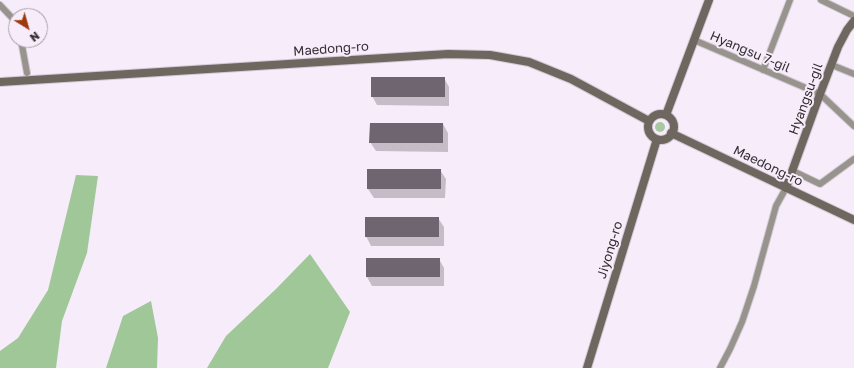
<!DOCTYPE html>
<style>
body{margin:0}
#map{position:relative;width:854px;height:368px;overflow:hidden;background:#f7ecf9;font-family:"Golos Text",sans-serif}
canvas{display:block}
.north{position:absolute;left:8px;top:8px;width:40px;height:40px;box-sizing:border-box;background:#f7ecf9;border:1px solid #a8a0aa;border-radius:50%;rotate:143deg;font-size:11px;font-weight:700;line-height:16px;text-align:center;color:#322e33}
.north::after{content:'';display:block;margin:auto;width:14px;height:18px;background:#9e390d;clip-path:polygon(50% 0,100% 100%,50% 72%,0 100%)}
</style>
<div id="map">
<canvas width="854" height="368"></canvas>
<div class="north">N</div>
</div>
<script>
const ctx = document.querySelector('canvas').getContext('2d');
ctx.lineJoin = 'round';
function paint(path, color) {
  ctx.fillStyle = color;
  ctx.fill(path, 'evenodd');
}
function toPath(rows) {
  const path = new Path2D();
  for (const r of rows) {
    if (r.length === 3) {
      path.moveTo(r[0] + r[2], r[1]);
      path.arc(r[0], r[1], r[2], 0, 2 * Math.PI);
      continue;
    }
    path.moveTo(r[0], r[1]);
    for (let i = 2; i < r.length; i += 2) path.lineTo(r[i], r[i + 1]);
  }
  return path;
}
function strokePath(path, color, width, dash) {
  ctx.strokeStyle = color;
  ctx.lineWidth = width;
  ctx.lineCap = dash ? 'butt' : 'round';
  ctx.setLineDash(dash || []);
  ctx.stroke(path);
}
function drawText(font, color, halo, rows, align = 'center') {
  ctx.font = font + ' "Golos Text",sans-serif';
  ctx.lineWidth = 4;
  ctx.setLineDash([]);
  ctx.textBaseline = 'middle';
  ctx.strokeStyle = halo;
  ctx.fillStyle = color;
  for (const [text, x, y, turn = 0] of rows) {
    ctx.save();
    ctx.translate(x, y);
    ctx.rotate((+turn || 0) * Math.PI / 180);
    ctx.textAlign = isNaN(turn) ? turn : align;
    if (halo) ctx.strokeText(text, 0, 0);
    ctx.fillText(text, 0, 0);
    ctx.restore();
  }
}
const green = toPath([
 [660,127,5]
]);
const forest = toPath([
 [76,175,98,176,87,253,62,321,56,368,0,368,0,351,18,338,48,290],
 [310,254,350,312,328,368,207,368,226,336,276,289],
 [151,301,158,338,157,368,106,368,123,316]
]);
const shadow = toPath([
 [444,78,449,87,449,106,377,105,372,96],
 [443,124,448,133,448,152,376,151,370,142],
 [440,170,446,179,445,198,374,198,368,189],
 [438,218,444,227,444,246,371,246,366,236],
 [367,259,439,259,444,268,444,286,372,286,367,277]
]);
const building = toPath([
 [371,77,445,77,445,97,371,97],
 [370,123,443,123,443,143,369,143],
 [367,169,441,169,441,189,367,189],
 [365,217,439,217,439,237,365,237],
 [366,258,440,258,440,277,366,277]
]);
const street = toPath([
 [821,0,854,16],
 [0,5,16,22],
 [21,40,27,73],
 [694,40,820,94,854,126],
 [832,65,854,74],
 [763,70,790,0],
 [793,171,820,184,854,159],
 [720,368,730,349,742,322,754,286,776,206,786,188]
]);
const secondary = toPath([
 [0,82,448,54,490,55,529,62,571,79,649,121],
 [661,127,13],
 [666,115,709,0],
 [671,133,854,220],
 [786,188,820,94,838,47,847,30,854,21],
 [587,368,657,139]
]);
const streetNames = [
 ["Maedong-ro",331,49,-4],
 ["Hyangsu 7-gil",750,52,23],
 ["Hyangsu-gil",806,99,-70],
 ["Maedong-ro",768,166,26],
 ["Jiyong-ro",610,250,-73]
];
paint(green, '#a7c8a1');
paint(forest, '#9fc797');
paint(shadow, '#0003');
paint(building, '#6e6570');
strokePath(street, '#d4cad5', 8);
strokePath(secondary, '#d4cad5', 10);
strokePath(street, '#97938d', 6);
strokePath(secondary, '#6d675f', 8);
drawText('13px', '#322e33', '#f7ecf9', streetNames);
</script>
